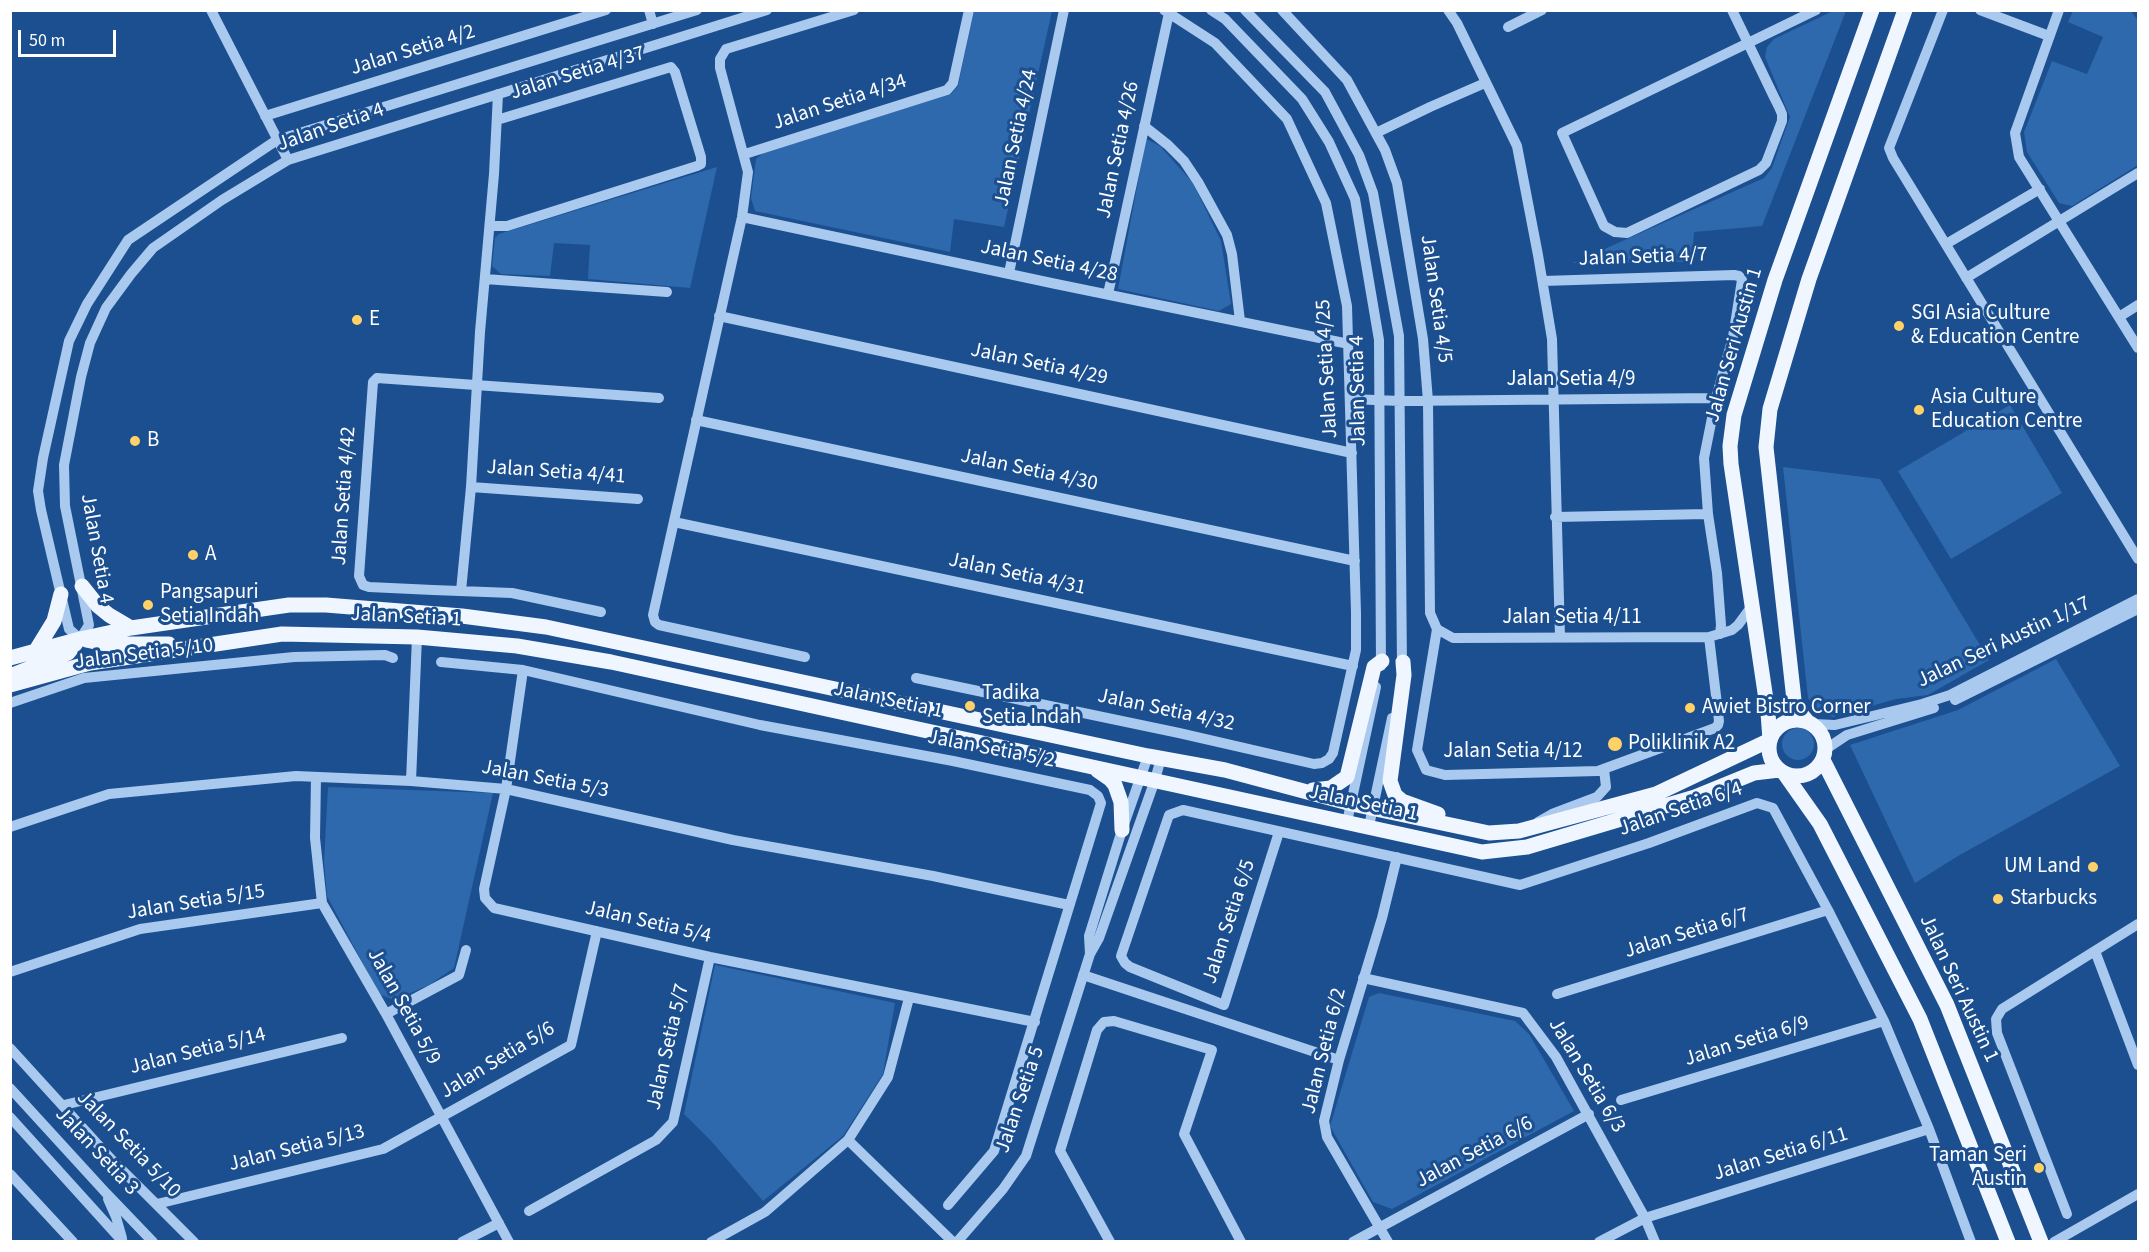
<!DOCTYPE html>
<style>
body{margin:0}
#map{position:relative;width:2149px;height:1252px;overflow:hidden;background:#1b4f8f;font-family:"Source Sans 3",sans-serif}
canvas{display:block}
.frame{position:absolute;inset:0;border:12px solid #fff;pointer-events:none}
.scale{position:absolute;left:18px;top:30px;width:98px;height:27px;box-sizing:border-box;border:3px solid #fff;border-top:0;padding-left:8px;font-size:18px;line-height:21px;white-space:nowrap;color:#fff;-webkit-text-stroke:4px #1b4f8f;paint-order:stroke}
</style>
<div id="map">
<canvas width="2149" height="1252"></canvas>
<div class="frame"></div>
<div class="scale">50 m</div>
</div>
<script>
const ctx = document.querySelector('canvas').getContext('2d');
ctx.lineJoin = 'round';
function paint(path, color) {
  ctx.fillStyle = color;
  ctx.fill(path, 'evenodd');
}
function toPath(rows) {
  const path = new Path2D();
  for (const r of rows) {
    if (r.length === 3) {
      path.moveTo(r[0] + r[2], r[1]);
      path.arc(r[0], r[1], r[2], 0, 2 * Math.PI);
      continue;
    }
    path.moveTo(r[0], r[1]);
    for (let i = 2; i < r.length; i += 2) path.lineTo(r[i], r[i + 1]);
  }
  return path;
}
function strokePath(path, color, width, dash) {
  ctx.strokeStyle = color;
  ctx.lineWidth = width;
  ctx.lineCap = dash ? 'butt' : 'round';
  ctx.setLineDash(dash || []);
  ctx.stroke(path);
}
function drawText(font, color, halo, rows, align = 'center') {
  ctx.font = font + ' "Source Sans 3",sans-serif';
  ctx.lineWidth = 6;
  ctx.setLineDash([]);
  ctx.textBaseline = 'middle';
  ctx.strokeStyle = halo;
  ctx.fillStyle = color;
  for (const [text, x, y, turn = 0] of rows) {
    ctx.save();
    ctx.translate(x, y);
    ctx.rotate((+turn || 0) * Math.PI / 180);
    ctx.textAlign = isNaN(turn) ? turn : align;
    if (halo) ctx.strokeText(text, 0, 0);
    ctx.fillText(text, 0, 0);
    ctx.restore();
  }
}
const green = toPath([
 [974,11,1052,11,1004,227,954,219,950,252,755,211,751,198,756,159,763,153,951,94,958,86],
 [1833,11,1846,11,1762,226,1694,232,1692,262,1573,263,1764,178,1772,168,1790,117,1765,57,1767,47,1774,39],
 [2073,11,2131,11,2138,21,2138,165,2072,206,2059,203,2027,152,2024,132,2052,61,2087,74,2103,37,2068,22],
 [1146,139,1160,146,1193,183,1221,241,1231,304,1219,311,1118,289],
 [717,167,690,288,588,279,590,245,554,243,550,276,501,274,492,266,495,238,499,234],
 [2010,405,2062,493,1951,559,1898,471],
 [1783,467,1880,479,1989,660,1928,695,1896,699,1833,717,1818,712,1808,698],
 [2056,659,2120,766,1958,856,1915,883,1850,745,1958,710],
 [1798,744,16],
 [328,787,493,793,454,968,429,985,394,1000,379,994,327,896,324,862],
 [715,965,895,1003,883,1074,843,1136,763,1201,712,1142,684,1114],
 [1379,993,1515,1021,1529,1034,1574,1111,1392,1209,1373,1202,1330,1126,1369,997]
]);
const minor = toPath([
 [211,10,288,160],
 [649,10,653,24],
 [697,10,277,140,128,240,87,304,69,341,43,458,38,491,41,510,69,629,80,639,89,625,65,506,64,465,81,377,90,343,106,308,131,274,153,248,222,200,288,160,767,10],
 [1211,10,1225,19,1302,99,1329,142,1355,199,1379,340,1381,666],
 [1245,10,1325,92,1359,155,1373,193,1399,336,1402,667],
 [1282,10,1347,80,1385,150,1397,183,1423,339,1428,401,1430,613,1437,629],
 [1448,10,1457,23,1517,146,1538,255,1552,339,1560,637],
 [1732,10,1748,43,1774,97,1779,107,1782,114,1782,121,1766,163,1759,170,1627,233,1615,232,1604,226,1562,133,1748,43,1816,10],
 [1943,10,1889,148,1893,158,2138,559],
 [1980,10,2049,36],
 [2059,10,2015,133,2019,157,2138,348],
 [1508,27,1542,10],
 [265,116,606,10],
 [1144,126,1168,145,1184,161,1198,182,1227,235,1232,254,1240,321],
 [1376,133,1430,107,1485,83],
 [745,154,947,90,953,83,969,10],
 [742,217,1056,284,1349,344],
 [490,226,507,226,697,166,701,164,701,157,675,72,671,67,497,120],
 [1946,244,2040,189],
 [1009,273,1064,10],
 [1966,278,2138,173],
 [485,279,667,292],
 [1543,281,1734,275,1739,276,1742,280,1733,337,1716,398,1704,458,1708,514,1717,573,1721,625,1720,634],
 [1108,294,1169,13],
 [719,316,1352,453],
 [2119,317,2138,305],
 [1350,399,1400,401,1716,398],
 [696,420,1355,561],
 [471,487,638,499],
 [1555,517,1708,514],
 [674,522,1353,666],
 [461,591,471,487,480,332,494,174,498,94],
 [601,612,512,593,433,590,369,587,363,585,359,576,373,382,377,378,659,398],
 [1437,629,1417,750,1426,770,1445,775,1598,771,1715,728,1718,725,1719,721,1709,637],
 [1437,629,1453,638,1709,637,1732,630,1738,625,1752,606],
 [805,657,659,625,655,622,653,615,742,217,748,172,720,68,720,59,726,49,854,10],
 [441,662,523,670,760,725,953,761,1090,790,1098,796,1101,803,994,1151,948,1205],
 [523,670,506,789,484,889,485,898,494,908,710,957,1035,1022],
 [916,678,1179,733,1314,764,1322,763,1329,759,1333,753,1356,650,1356,613,1347,306,1326,203,1287,119,1215,43,1164,10],
 [1955,700,2138,609],
 [10,703,84,678,294,657,385,655,393,658],
 [1813,724,1835,725,1922,704,1950,695,2138,599],
 [1826,749,1847,735,1934,708],
 [316,777,315,838,322,903,386,1014,509,1242],
 [411,781,417,637],
 [1347,822,1376,687],
 [1538,822,1552,814,1597,797,1606,787,1604,769],
 [1369,826,1392,718],
 [10,827,109,794,296,776,411,781,506,789,733,840,933,876,1069,905],
 [1279,832,1224,1005,1130,967,1125,963,1121,956,1169,815,1183,810,1520,885,1649,843,1757,803,1773,808,1828,910,1884,1021,1929,1129,1971,1242],
 [2095,951,2138,1065],
 [1090,954,1089,936,1122,830,1148,756],
 [10,972,140,929,322,903],
 [1083,975,1339,1060],
 [1363,978,1523,1013,1556,1057,1645,1218,1655,1242],
 [1557,994,1828,910],
 [386,1014,459,975,466,950],
 [10,1048,112,1160,194,1242],
 [10,1088,106,1193,153,1242],
 [1621,1100,1884,1021],
 [64,1105,342,1038],
 [10,1117,123,1242],
 [848,1140,953,1242],
 [10,1174,73,1242],
 [108,1199,116,1217,122,1238],
 [157,1204,383,1149,571,1045,597,931],
 [529,1211,656,1140,673,1122,710,957],
 [2067,1214,1997,1033,1996,1019,2002,1009,2138,924],
 [462,1242,499,1223],
 [711,1242,765,1212,848,1140,888,1077,909,998],
 [957,1242,1003,1189,1026,1156,1090,954,1099,938,1155,780,1161,758],
 [1110,1242,1060,1151,1097,1030,1104,1022,1114,1021,1212,1050,1184,1134,1241,1242],
 [1353,1242,1589,1114],
 [1388,1242,1327,1137,1324,1121,1339,1060,1382,918,1397,857],
 [1599,1242,1645,1218,1929,1129],
 [2054,1242,2138,1194]
]);
const major = toPath([
 [82,586,98,606,109,615,131,628],
 [86,640,105,644,169,644],
 [35,652,54,621,61,594],
 [10,658,80,639,131,628,289,605,326,605,462,616,546,627,1148,756,1225,770,1352,804,1489,833,1519,831,1656,794,1770,740],
 [1403,662,1404,675,1390,781,1395,795,1402,801,1438,814],
 [10,676,68,653,76,643],
 [10,685,90,663,282,634,417,637,517,646,611,662,1482,852,1527,847,1695,797,1754,773,1779,770],
 [1797,748,28],
 [1807,721,1797,709,1794,700,1766,447,1770,409,1809,279,1905,10],
 [1770,740,1768,713,1731,464,1730,446,1734,415,1775,280,1872,10],
 [1823,760,1947,1005,2041,1242],
 [1097,770,1110,779,1115,785,1121,802,1122,830],
 [1784,773,1820,824,1920,1019,2008,1242],
 [1313,790,1331,788,1347,777,1374,667,1382,661]
]);
const markers = [
 [357,320,6,"#ffd166"],
 [1899,326,6,"#ffd166"],
 [1919,410,6,"#ffd166"],
 [135,441,6,"#ffd166"],
 [193,555,6,"#ffd166"],
 [148,605,6,"#ffd166"],
 [970,706,6,"#ffd166"],
 [1690,708,6,"#ffd166"],
 [1615,744,8,"#ffd166"],
 [2093,867,6,"#ffd166"],
 [1998,899,6,"#ffd166"],
 [2039,1168,6,"#ffd166"]
];
const streetNames = [
 ["Jalan Setia 4/2",413,51,-17],
 ["Jalan Setia 4/37",578,74,-17],
 ["Jalan Setia 4/34",840,103,-18],
 ["Jalan Setia 4",331,128,-19],
 ["Jalan Setia 4/24",1017,138,-78],
 ["Jalan Setia 4/26",1119,150,-78],
 ["Jalan Setia 4/7",1643,258,-2],
 ["Jalan Setia 4/28",1049,262,12],
 ["Jalan Setia 4/5",1435,299,82],
 ["Jalan Seri Austin 1",1735,345,-74],
 ["Jalan Setia 4/29",1039,365,12],
 ["Jalan Setia 4/25",1328,369,-93],
 ["Jalan Setia 4/9",1571,380],
 ["Jalan Setia 4",1359,391,-91],
 ["Jalan Setia 4/30",1029,471,12],
 ["Jalan Setia 4/41",556,473,4],
 ["Jalan Setia 4/42",345,496,-86],
 ["Jalan Setia 4",96,549,80],
 ["Jalan Setia 4/31",1017,575,12],
 ["Jalan Setia 1",406,618,3],
 ["Jalan Setia 4/11",1572,618],
 ["Jalan Seri Austin 1/17",2004,643,-25],
 ["Jalan Setia 5/10",144,655,-7],
 ["Jalan Setia 1",888,701,12],
 ["Jalan Setia 4/32",1166,711,12],
 ["Jalan Setia 5/2",991,750,11],
 ["Jalan Setia 4/12",1513,752],
 ["Jalan Setia 5/3",545,780,11],
 ["Jalan Setia 1",1363,804,12],
 ["Jalan Setia 6/4",1681,810,-19],
 ["Jalan Setia 5/15",196,903,-9],
 ["Jalan Setia 6/5",1230,922,-72],
 ["Jalan Setia 5/4",648,923,13],
 ["Jalan Setia 6/7",1687,934,-17],
 ["Jalan Seri Austin 1",1958,989,65],
 ["Jalan Setia 5/9",403,1007,61],
 ["Jalan Setia 6/9",1747,1042,-17],
 ["Jalan Setia 5/7",669,1047,-77],
 ["Jalan Setia 6/2",1325,1051,-76],
 ["Jalan Setia 5/14",198,1052,-14],
 ["Jalan Setia 5/6",498,1061,-31],
 ["Jalan Setia 6/3",1586,1076,59],
 ["Jalan Setia 5",1021,1100,-71],
 ["Jalan Setia 5/10",128,1145,46],
 ["Jalan Setia 5/13",297,1149,-14],
 ["Jalan Setia 3",96,1152,47],
 ["Jalan Setia 6/6",1475,1153,-28],
 ["Jalan Setia 6/11",1781,1155,-17]
];
const poiNames = [
 ["SGI Asia Culture",1911,314],
 ["& Education Centre",1911,338],
 ["E",369,320],
 ["Asia Culture",1931,398],
 ["Education Centre",1931,422],
 ["B",147,441],
 ["A",205,555],
 ["Pangsapuri",160,593],
 ["Setia Indah",160,617],
 ["Tadika",982,694],
 ["Setia Indah",982,718],
 ["Awiet Bistro Corner",1702,708],
 ["Poliklinik A2",1628,744],
 ["UM Land",2081,867,"right"],
 ["Starbucks",2010,899],
 ["Taman Seri",2027,1156,"right"],
 ["Austin",2027,1180,"right"]
];
paint(green, '#2e69ad');
strokePath(minor, '#a9c9ee', 10);
strokePath(major, '#f0f6ff', 15);
for (const [x, y, r, color] of markers) {
  const dot = new Path2D();
  dot.arc(x, y, r, 0, 2 * Math.PI);
  ctx.fillStyle = color;
  ctx.fill(dot);
  strokePath(dot, '#1b4f8f', 2);
}
drawText('21px', '#fff', '#1b4f8f', streetNames);
drawText('21px', '#fff', '#1b4f8f', poiNames, 'left');
</script>
